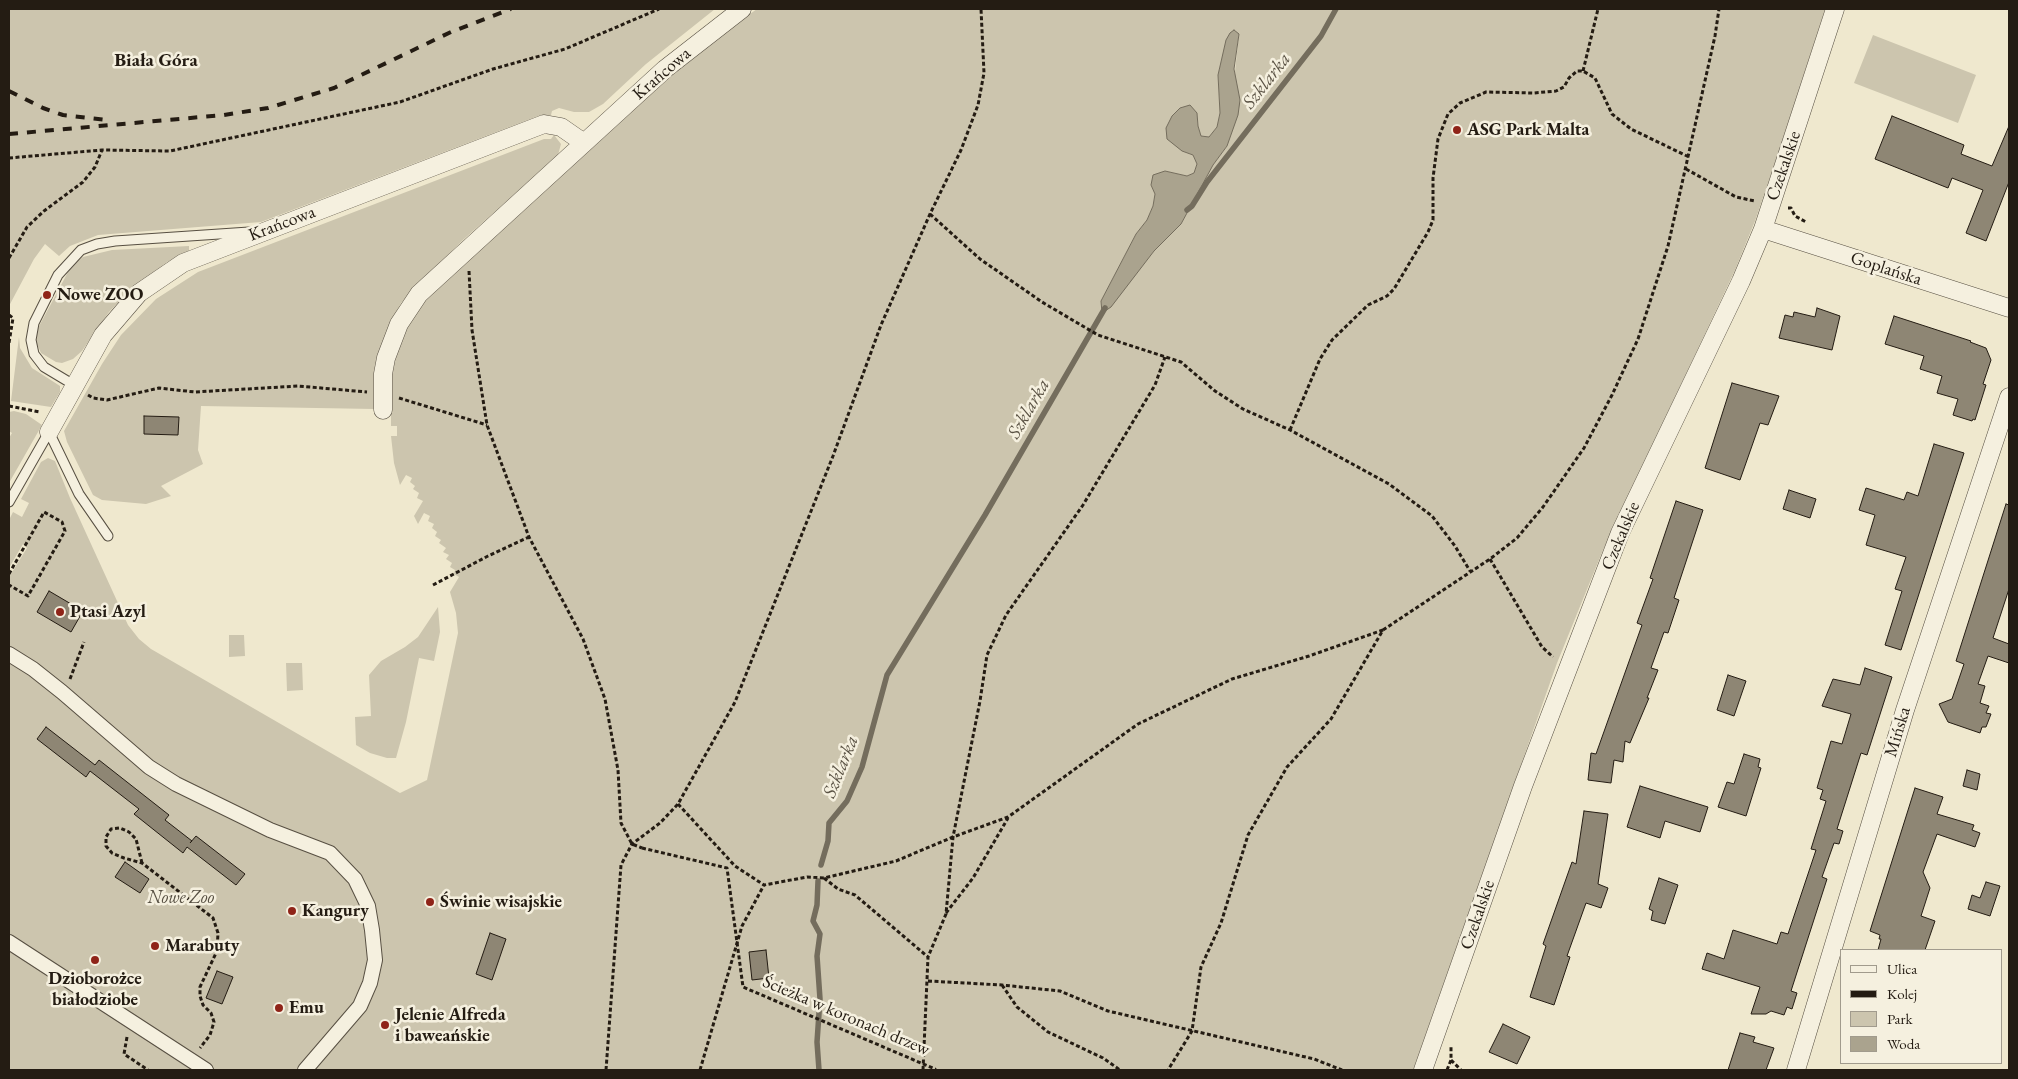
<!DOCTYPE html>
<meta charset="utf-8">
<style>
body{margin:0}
#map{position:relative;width:2018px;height:1079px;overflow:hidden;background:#efe8ce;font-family:"EB Garamond",serif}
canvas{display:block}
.frame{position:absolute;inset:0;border:10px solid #241c13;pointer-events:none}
.legend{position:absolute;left:1840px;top:949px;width:162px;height:115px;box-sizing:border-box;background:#f5f0df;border:1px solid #a19b8d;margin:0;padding:6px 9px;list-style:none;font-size:15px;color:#241c13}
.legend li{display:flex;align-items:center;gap:10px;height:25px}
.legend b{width:25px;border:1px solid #a19b8d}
</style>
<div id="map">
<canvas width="2018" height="1079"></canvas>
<div class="frame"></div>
<ul class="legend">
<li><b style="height:6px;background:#f5f0df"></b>Ulica</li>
<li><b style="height:6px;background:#241c13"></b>Kolej</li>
<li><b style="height:14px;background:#ccc5ae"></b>Park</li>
<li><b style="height:14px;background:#aaa38e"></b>Woda</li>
</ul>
</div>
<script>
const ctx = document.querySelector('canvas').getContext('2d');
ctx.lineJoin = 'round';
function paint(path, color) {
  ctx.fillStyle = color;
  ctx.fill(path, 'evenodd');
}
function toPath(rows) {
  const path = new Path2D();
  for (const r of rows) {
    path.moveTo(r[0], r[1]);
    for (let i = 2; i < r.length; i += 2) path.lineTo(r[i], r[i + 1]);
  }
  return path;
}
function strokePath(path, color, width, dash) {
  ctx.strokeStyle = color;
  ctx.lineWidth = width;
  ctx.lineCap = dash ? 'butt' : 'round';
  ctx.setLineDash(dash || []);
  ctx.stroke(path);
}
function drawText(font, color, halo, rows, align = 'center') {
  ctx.font = font + ' "EB Garamond",serif';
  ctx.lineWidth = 5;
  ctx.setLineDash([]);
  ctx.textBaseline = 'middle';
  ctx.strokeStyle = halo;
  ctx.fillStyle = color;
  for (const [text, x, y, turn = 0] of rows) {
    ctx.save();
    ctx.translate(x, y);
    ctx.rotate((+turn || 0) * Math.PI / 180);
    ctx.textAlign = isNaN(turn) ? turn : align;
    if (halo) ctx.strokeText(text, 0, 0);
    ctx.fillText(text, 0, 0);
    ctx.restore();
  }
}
const green = toPath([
 [9,9,715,9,646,64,603,104,589,112,574,112,559,108,552,111,551,115,538,116,261,222,98,235,70,246,59,256,45,244,34,259,9,306],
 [757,9,1825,9,1783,139,1755,221,1735,270,1603,550,1557,663,1413,1070,9,1070,9,577,27,548,23,544,9,568,9,520,13,512,22,517,29,503,21,499,41,462,48,458,55,461,70,498,128,625,139,639,151,649,400,793,427,780,458,633,456,613,450,592,459,577,454,574,455,570,450,567,452,563,446,559,449,555,443,552,446,548,439,543,441,540,435,536,437,532,432,528,434,524,428,521,430,516,424,513,418,524,414,516,423,501,417,498,419,493,413,489,415,486,410,482,412,478,406,475,400,485,394,463,391,436,397,436,397,426,391,426,391,369,412,312,476,251,591,149,662,82,707,44],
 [1239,34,1227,146,1213,165,1181,224,1154,251,1102,313,1101,301,1136,234,1147,220,1153,206,1155,194,1151,185,1165,171,1187,176,1194,173,1197,164,1193,155,1182,151,1197,113,1198,126,1201,136,1209,137,1217,127,1220,114,1218,75,1222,58],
 [1873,35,1976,75,1958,123,1854,83],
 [554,135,561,144,558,155,464,239,417,285,401,303,390,323,382,344,376,367,374,409,201,406,198,450,203,464,161,486,171,496,146,504,102,500,93,495,67,442,64,431,102,364,121,335,156,299,198,272,544,139,551,139],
 [189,246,189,251,167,262,129,291,109,312,82,351,73,359,62,363,56,362,41,353,36,342,37,330,68,272,75,263,83,257,112,250],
 [19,337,20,348,32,368,60,386,60,392,51,407,11,401],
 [14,411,26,414,42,425,9,483,9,438,12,433,9,431,9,412],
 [438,607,440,632,434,661,419,658,406,722,396,758,387,758,370,753,356,745,355,717,371,716,369,675,381,661,405,647,418,637],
 [229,635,244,635,245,656,229,657],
 [286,663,302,663,303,690,287,691]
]);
const water = toPath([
 [1234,30,1239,34,1234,69,1240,100,1238,115,1227,146,1213,165,1181,224,1154,251,1111,307,1102,313,1101,301,1136,234,1147,220,1153,206,1155,194,1151,185,1153,175,1165,171,1187,176,1194,173,1197,164,1193,155,1182,151,1167,139,1166,128,1172,116,1180,108,1190,105,1197,113,1198,126,1201,136,1209,137,1217,127,1220,113,1218,75,1226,40,1230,33,1234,30]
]);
const stream = toPath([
 [1187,210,1192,206,1207,182,1321,36,1336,9],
 [821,865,828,841,829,823,847,801,862,767,887,675,985,515,1105,308],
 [818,881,817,905,813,921,820,934,817,956,820,999,817,1042,819,1070]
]);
const building = toPath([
 [1892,116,1964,145,1961,154,1992,166,2009,126,2009,182,1986,241,1966,233,1983,190,1952,178,1948,188,1875,159,1892,116],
 [1817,308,1840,316,1832,350,1779,338,1785,315,1793,317,1794,312,1815,317,1817,308],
 [1894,316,1971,341,1970,342,1986,348,1991,360,1983,384,1986,385,1975,420,1973,419,1972,421,1953,415,1958,399,1937,393,1942,376,1920,369,1924,356,1885,344,1894,316],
 [1732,383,1779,396,1768,425,1760,423,1740,480,1705,468,1732,383],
 [144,416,179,417,178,435,144,434,144,416],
 [1934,444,1964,453,1901,650,1885,645,1902,591,1895,589,1906,557,1866,545,1875,515,1859,510,1866,488,1904,500,1907,492,1918,496,1934,444],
 [1789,490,1816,499,1810,518,1783,509,1789,490],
 [1676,501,1703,510,1674,598,1679,600,1668,633,1664,632,1651,668,1658,670,1647,698,1649,698,1630,743,1625,741,1623,762,1614,760,1611,783,1588,780,1591,753,1596,754,1642,625,1637,623,1653,579,1650,578,1676,501],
 [2006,504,2009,505,2009,589,1993,638,2009,644,2009,663,1988,656,1978,684,1985,686,1980,703,1989,706,1986,713,1991,714,1986,727,1982,727,1980,733,1948,722,1939,704,1952,699,1964,664,1956,661,2006,504],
 [49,591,83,611,71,632,37,612,49,591],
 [1865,668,1892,677,1867,755,1861,753,1837,829,1843,831,1839,844,1834,843,1822,877,1827,879,1791,991,1797,993,1792,1009,1787,1007,1784,1015,1771,1011,1766,1014,1751,1014,1760,987,1702,969,1707,953,1724,959,1733,930,1777,944,1781,932,1788,934,1816,850,1811,849,1826,801,1820,799,1823,790,1817,788,1831,741,1842,744,1851,714,1822,706,1833,679,1860,685,1865,668],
 [1728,675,1746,681,1734,716,1717,710,1728,675],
 [46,727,95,765,99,760,169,815,165,820,192,841,190,843,196,836,245,874,236,885,187,847,183,853,134,814,139,809,90,771,86,777,37,739,46,727],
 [1744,754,1760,759,1758,767,1761,768,1746,816,1718,807,1727,782,1734,784,1744,754],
 [1967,770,1980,774,1977,790,1963,786,1967,770],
 [1640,786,1708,807,1700,832,1665,821,1660,838,1627,827,1640,786],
 [1915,788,1943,797,1937,814,1974,825,1972,830,1980,833,1975,847,1937,834,1923,872,1930,888,1921,916,1935,921,1925,950,1878,950,1881,939,1879,939,1880,935,1870,931,1915,788],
 [1584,811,1608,814,1598,884,1608,888,1601,908,1586,903,1567,956,1570,957,1554,1005,1530,997,1546,946,1543,944,1572,862,1576,864,1584,811],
 [125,862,149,879,140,893,115,877,125,862],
 [1659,878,1678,885,1665,924,1651,920,1653,911,1649,909,1659,878],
 [1986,882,2000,886,1990,916,1968,909,1972,895,1980,898,1986,882],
 [490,933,506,939,492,980,476,974,490,933],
 [766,950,769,978,752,980,749,952,766,950],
 [217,971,233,977,222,1004,206,998,217,971],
 [1503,1024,1530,1037,1517,1064,1489,1052,1503,1024],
 [1740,1033,1755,1037,1753,1042,1774,1048,1766,1070,1728,1070,1740,1033]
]);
const path = toPath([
 [1583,71,1598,9],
 [9,158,102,150,170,151,400,102,493,69,565,49,659,9],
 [1686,169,1736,197,1755,201],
 [1788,208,1791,208,1795,216,1806,222],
 [930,214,980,259,1042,302,1086,328,1098,335,1181,362,1215,391,1243,409,1290,430,1389,484,1432,516,1455,546,1470,571],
 [9,258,27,227,44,211,83,182,95,167,102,150],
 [469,271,472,330,487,425,529,537,583,639,605,699,618,770,621,823,632,844,642,848],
 [9,315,13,318,9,343],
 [88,395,93,398,107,400,159,388,195,392,298,386,367,392],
 [399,398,487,425],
 [9,406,40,412],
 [1290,430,1320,359,1332,340,1368,305,1387,296,1394,289,1428,232,1433,220,1433,178,1438,139,1448,114,1460,103,1486,92,1534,93,1556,91,1564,87,1569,78,1577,71,1583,71,1595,78,1612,114,1631,129,1689,157],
 [1490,559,1542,647,1553,657],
 [9,574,44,512,62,522,65,531,28,596,9,585],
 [433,585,488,556,529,537],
 [1383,630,1490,559,1517,538,1543,507,1584,448,1612,395,1638,339,1668,246,1715,36,1719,9],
 [70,679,84,642],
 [678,804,735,866,764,885,807,877,824,878,896,861,953,837,1008,817,1138,724,1232,679,1309,656,1383,630,1331,719,1287,767,1248,835,1221,923,1201,967,1192,1031,1168,1070],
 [142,863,136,839,129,832,120,828,111,829,106,837,106,846,112,853,124,858,142,863,213,918,218,933,217,951,200,987,200,996,203,1005,211,1013,214,1022,210,1035,200,1048],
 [824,878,838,889,855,895,928,957],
 [946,913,973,878,1008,818],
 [928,981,1002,985,1060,991,1108,1011,1314,1059,1342,1070],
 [1002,985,1017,1007,1048,1032,1103,1058,1120,1070],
 [127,1037,124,1054,148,1070],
 [1451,1060,1461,1070],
 [606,1070,621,865,632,844,660,823,678,804,735,702,833,456,881,325,930,214,961,150,978,105,984,73,981,9],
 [700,1070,742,926,764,885],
 [923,1070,928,957,946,914,953,837,980,701,987,655,1006,615,1083,505,1155,385,1165,357],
 [1447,1070,1451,1060,1451,1047]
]);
const service = toPath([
 [74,385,44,367,34,354,31,340,34,323,58,275,81,250,97,244,115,241,249,232],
 [49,432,79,494,108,536],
 [9,502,49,432]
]);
const pedestrian = toPath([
 [9,654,33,669,62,692,149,767,176,784,270,830,330,853,355,879,368,906,372,930,375,960,370,983,360,1006,305,1070],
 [9,942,206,1070]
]);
const minor = toPath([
 [1763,229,2009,308],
 [383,410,383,374,386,358,399,324,419,294,665,69,742,9],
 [49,432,103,335,139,293,183,263,544,124,561,127,584,143],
 [1423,1070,1523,786,1620,533,1741,281,1763,229,1835,9],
 [1796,1070,1905,710,2009,397]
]);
const rail = toPath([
 [9,91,43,108,63,115,108,120],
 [9,134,224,115,268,108,334,88,451,32,511,9]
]);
const pathBridge = toPath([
 [642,848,727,868,743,987,935,1069,935,1070]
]);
const markers = [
 [1457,130,5,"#8f2418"],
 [47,295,5,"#8f2418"],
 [60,612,5,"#8f2418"],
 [430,902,5,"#8f2418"],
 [292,911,5,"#8f2418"],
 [155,946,5,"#8f2418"],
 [95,960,5,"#8f2418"],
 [279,1008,5,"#8f2418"],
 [385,1025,5,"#8f2418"]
];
const streetNames = [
 ["Krańcowa",662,74,-41],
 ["Czekalskie",1784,166,-71],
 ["Krańcowa",282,224,-21],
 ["Goplańska",1886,269,18],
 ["Czekalskie",1621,536,-67],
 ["Mińska",1898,732,-73],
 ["Czekalskie",1478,915,-71],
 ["Ścieżka w koronach drzew",846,1016,23]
];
const poiNames = [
 ["ASG Park Malta",1467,130],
 ["Nowe ZOO",57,295],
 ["Ptasi Azyl",70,612],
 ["Świnie wisajskie",440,902],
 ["Kangury",302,911],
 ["Marabuty",165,946],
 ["Dzioborożce",95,979,"center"],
 ["białodziobe",95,1000,"center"],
 ["Emu",289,1008],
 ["Jelenie Alfreda",395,1015],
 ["i baweańskie",395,1036]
];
const parkNames = [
 ["Nowe Zoo",181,898]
];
const neighbourhoodNames = [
 ["Biała Góra",156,61]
];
const waterNames = [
 ["Szklarka",1267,81,-52],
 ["Szklarka",1029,409,-60],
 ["Szklarka",841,767,-68]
];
paint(green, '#ccc5ae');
paint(water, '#aaa38e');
strokePath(water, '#746d5d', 1);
strokePath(stream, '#746d5d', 5.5);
paint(building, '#8e8674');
strokePath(building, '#241c13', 1);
strokePath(service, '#574f42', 11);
strokePath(pedestrian, '#574f42', 16);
strokePath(minor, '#574f42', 19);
strokePath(path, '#241c13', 3, [4, 2.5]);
strokePath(service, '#f5f0df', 9);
strokePath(pedestrian, '#f5f0df', 14);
strokePath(minor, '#f5f0df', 18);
strokePath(rail, '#241c13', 4, [9, 9]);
strokePath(pathBridge, '#241c13', 3, [4, 2.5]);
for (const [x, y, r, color] of markers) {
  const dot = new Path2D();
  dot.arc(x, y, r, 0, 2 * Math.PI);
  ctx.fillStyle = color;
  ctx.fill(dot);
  strokePath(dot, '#f5f0df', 2);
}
drawText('18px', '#241c13', '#f5f0df', streetNames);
drawText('bold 18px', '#241c13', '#f5f0df', poiNames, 'left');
drawText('italic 18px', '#564f42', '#f5f0df', parkNames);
drawText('bold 19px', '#241c13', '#f5f0df', neighbourhoodNames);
drawText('italic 19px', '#5a5244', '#f5f0df', waterNames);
</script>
